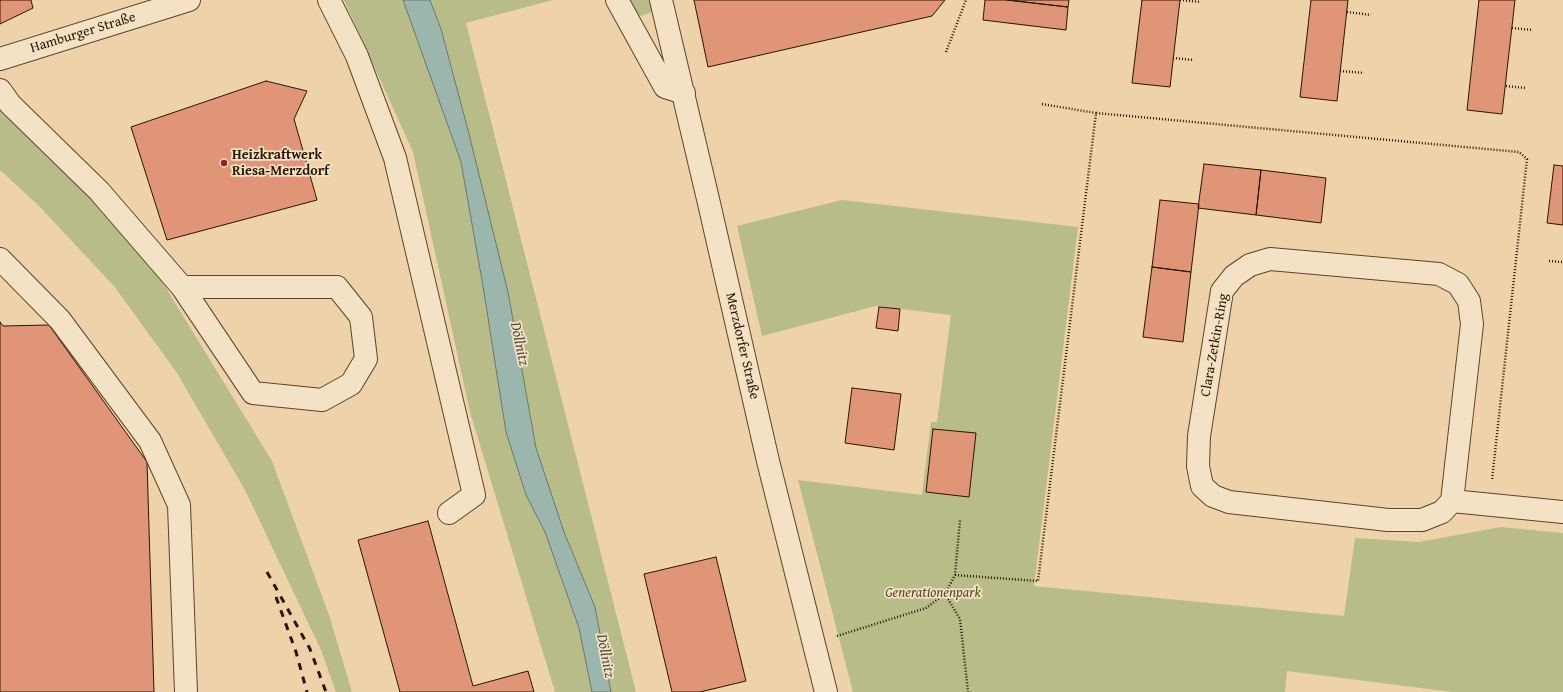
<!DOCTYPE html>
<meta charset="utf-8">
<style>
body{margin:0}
canvas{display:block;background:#eed2a9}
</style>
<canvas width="1563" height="692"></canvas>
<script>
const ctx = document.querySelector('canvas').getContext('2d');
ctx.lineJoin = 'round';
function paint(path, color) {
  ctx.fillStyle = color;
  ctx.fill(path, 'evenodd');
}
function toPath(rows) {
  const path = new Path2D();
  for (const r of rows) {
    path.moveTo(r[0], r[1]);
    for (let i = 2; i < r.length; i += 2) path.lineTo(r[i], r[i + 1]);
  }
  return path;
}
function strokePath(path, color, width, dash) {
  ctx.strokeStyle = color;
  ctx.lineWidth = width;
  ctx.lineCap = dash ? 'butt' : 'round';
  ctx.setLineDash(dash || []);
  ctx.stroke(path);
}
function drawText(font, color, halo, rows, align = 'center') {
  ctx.font = font + ' "Gentium Book Plus",serif';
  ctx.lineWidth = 3.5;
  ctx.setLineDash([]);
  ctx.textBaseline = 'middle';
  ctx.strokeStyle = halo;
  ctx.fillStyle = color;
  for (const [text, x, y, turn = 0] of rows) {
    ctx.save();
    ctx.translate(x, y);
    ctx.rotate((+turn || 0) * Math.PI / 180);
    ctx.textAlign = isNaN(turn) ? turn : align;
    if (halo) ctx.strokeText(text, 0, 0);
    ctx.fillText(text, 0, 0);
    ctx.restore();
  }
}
const green = toPath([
 [344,0,403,0,461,162,483,286,526,495,545,532,579,628,592,692,555,692,470,412,413,152],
 [430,0,553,0,466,23,636,692,611,692,595,607,564,532,536,448,508,292,469,134,441,29],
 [630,0,649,0,652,12,638,17],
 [0,111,142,249,272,461,329,615,352,692,336,692,321,650,245,490,177,373,114,286,38,205,0,170],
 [842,200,1078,227,1034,586,1344,616,1355,538,1419,542,1501,527,1563,533,1563,692,1452,692,1287,671,1285,692,853,692,798,480,922,495,931,422,937,422,951,315,876,306,762,336,737,226]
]);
const water = toPath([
 [403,0,430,0,441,29,469,134,508,292,536,448,564,532,595,607,611,692,592,692,579,628,545,532,526,495,506,432,483,286,461,162,403,0]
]);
const building = toPath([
 [0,0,31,0,33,8,0,24,0,0],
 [694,0,945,0,932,16,708,67,694,0],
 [985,0,1007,0,1068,7,1066,30,983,20,985,0],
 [1007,0,1069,0,1068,7,1007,0],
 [1142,0,1180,0,1170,87,1132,83,1142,0],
 [1311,0,1348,0,1337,101,1300,97,1311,0],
 [1479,0,1515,0,1502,114,1467,110,1479,0],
 [266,81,307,91,294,119,317,200,167,240,131,127,266,81],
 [1204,164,1261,170,1256,215,1198,208,1204,164],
 [1554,165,1563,166,1563,225,1547,223,1554,165],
 [1261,170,1326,178,1321,223,1256,215,1261,170],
 [1160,200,1199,204,1191,272,1152,267,1160,200],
 [1152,267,1191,272,1183,342,1143,337,1152,267],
 [879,307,900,309,898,331,876,328,879,307],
 [0,322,3,326,49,325,147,462,154,692,0,692,0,322],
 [852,388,901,394,894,450,845,443,852,388],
 [933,429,976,433,969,497,926,492,933,429],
 [428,521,473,686,528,671,534,692,400,692,358,540,428,521],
 [716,557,746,681,700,692,672,692,644,574,716,557]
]);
const path = toPath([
 [1180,0,1201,2],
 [1347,12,1371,15],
 [1512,28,1533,30],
 [946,52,966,0],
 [1173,58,1194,60],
 [1340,71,1364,73],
 [1506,86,1526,88],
 [1042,104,1096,113],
 [1549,261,1563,262],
 [955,575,1038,581,1096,113,1519,152,1527,159,1492,480],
 [945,594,960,619,968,692],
 [837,636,926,608,945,594,955,575,960,520]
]);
const minor = toPath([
 [329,0,357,56,395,158,474,495,449,513],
 [617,0,665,87,684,93],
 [661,0,708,199,768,461,826,692],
 [0,59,189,0],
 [0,90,10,104,99,191,182,287,253,393,322,400,351,384,366,359,361,317,337,287,182,287],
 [0,259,60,320,150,441,179,505,186,692],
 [1270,259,1439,274,1458,284,1469,301,1472,324,1452,501,1442,512,1422,520,1388,520,1229,502,1213,496,1202,486,1198,466,1199,436,1222,291,1234,276,1250,265,1270,259],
 [1452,501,1563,512]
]);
const rail = toPath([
 [267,572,310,649,326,692],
 [276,597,296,652,307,692]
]);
const markers = [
 [224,163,4,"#8f2418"]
];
const streetNames = [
 ["Hamburger Straße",83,33,-17],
 ["Clara-Zetkin-Ring",1215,345,-80],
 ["Merzdorfer Straße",742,346,77]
];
const poiNames = [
 ["Heizkraftwerk",232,155],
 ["Riesa-Merzdorf",232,171]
];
const parkNames = [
 ["Generationenpark",933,593]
];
const waterNames = [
 ["Döllnitz",519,344,78],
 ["Döllnitz",605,656,79]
];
paint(green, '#b8bc89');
paint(water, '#9ab6ad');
strokePath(water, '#6d7668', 1);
paint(building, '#e09578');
strokePath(building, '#2a1600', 1);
strokePath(minor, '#5b452a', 24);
strokePath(path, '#2a1600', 2.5, [1, 2]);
strokePath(minor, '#f4e2c7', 22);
strokePath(rail, '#2a1600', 3, [7, 7]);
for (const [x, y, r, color] of markers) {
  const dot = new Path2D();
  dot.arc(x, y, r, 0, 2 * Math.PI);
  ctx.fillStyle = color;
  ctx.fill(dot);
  strokePath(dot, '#f4e2c7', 1.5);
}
drawText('14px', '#2a1600', '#f4e2c7', streetNames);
drawText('bold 14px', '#2a1600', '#f4e2c7', poiNames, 'left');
drawText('italic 14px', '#554829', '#f4e2c7', parkNames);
drawText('italic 15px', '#514e3d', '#f4e2c7', waterNames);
</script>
